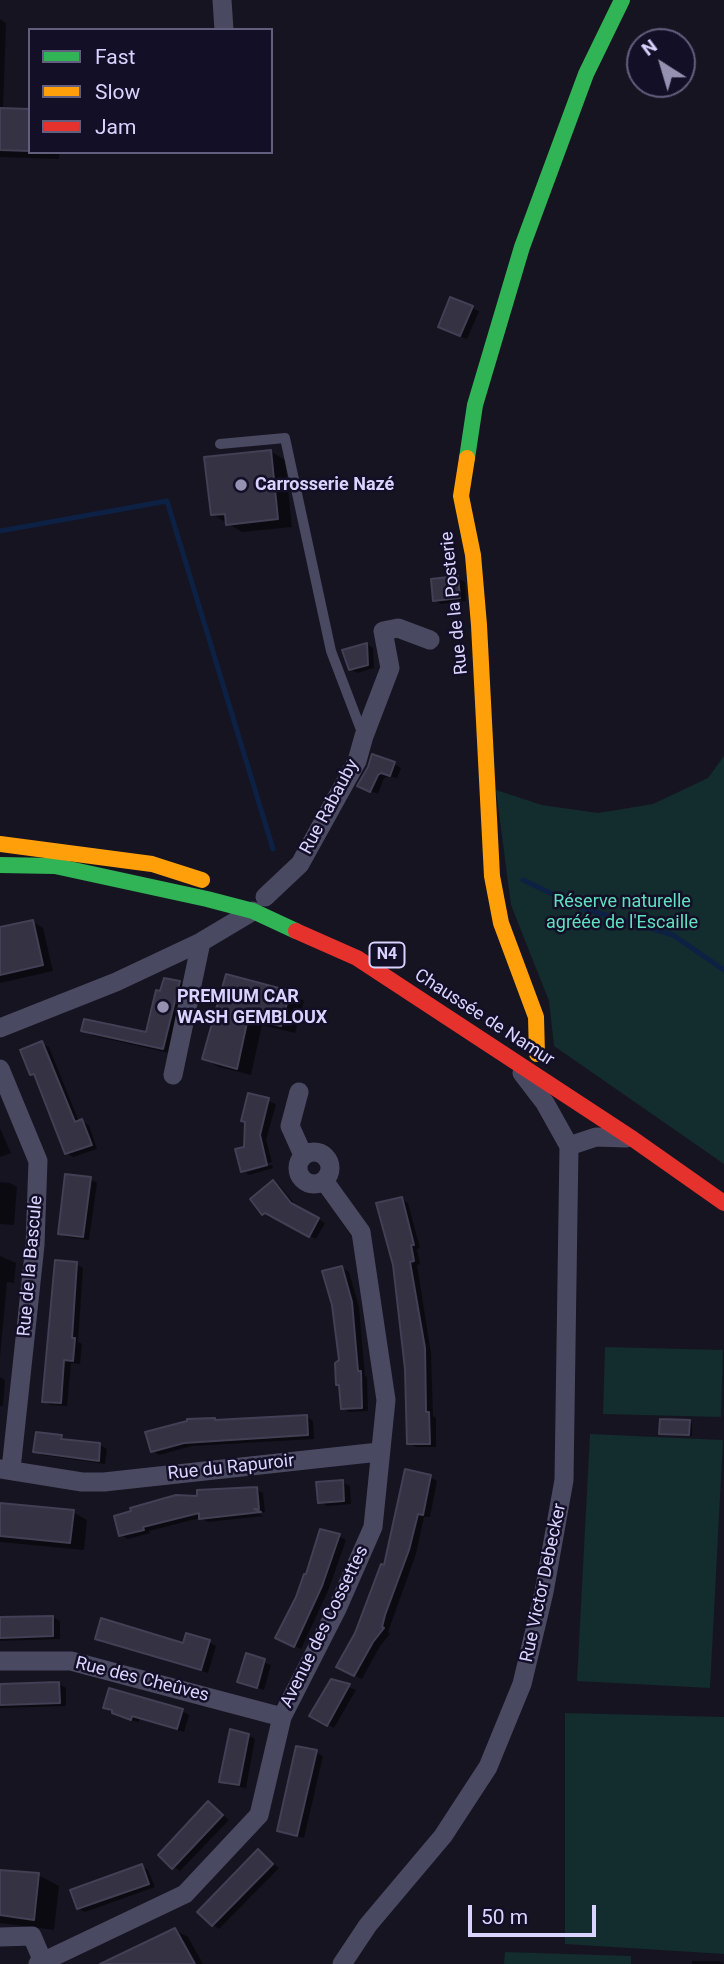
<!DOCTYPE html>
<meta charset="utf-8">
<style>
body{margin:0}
#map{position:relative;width:724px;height:1964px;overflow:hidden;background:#161421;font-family:Roboto,sans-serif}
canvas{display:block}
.legend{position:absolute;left:28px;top:28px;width:245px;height:126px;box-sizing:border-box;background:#130f26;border:2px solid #625e7d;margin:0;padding:9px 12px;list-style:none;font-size:21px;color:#d9d4ff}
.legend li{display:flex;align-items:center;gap:14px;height:35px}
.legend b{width:35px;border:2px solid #625e7d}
.north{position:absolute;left:626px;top:28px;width:70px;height:70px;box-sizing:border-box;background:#130f26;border:2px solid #625e7d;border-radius:50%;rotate:323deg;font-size:19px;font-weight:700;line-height:28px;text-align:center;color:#d9d4ff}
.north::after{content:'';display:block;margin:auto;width:24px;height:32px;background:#9591b1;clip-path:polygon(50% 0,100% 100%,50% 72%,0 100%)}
.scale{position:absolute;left:468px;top:1905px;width:128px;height:32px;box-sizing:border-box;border:4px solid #d9d4ff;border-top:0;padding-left:9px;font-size:21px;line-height:24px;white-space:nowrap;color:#d9d4ff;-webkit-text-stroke:5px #130f26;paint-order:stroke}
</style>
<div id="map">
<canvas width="724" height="1964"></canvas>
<ul class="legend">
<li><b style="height:9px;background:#30b455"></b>Fast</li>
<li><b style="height:9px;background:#ff9f0a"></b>Slow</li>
<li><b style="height:9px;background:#e5322d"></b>Jam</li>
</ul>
<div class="north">N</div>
<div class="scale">50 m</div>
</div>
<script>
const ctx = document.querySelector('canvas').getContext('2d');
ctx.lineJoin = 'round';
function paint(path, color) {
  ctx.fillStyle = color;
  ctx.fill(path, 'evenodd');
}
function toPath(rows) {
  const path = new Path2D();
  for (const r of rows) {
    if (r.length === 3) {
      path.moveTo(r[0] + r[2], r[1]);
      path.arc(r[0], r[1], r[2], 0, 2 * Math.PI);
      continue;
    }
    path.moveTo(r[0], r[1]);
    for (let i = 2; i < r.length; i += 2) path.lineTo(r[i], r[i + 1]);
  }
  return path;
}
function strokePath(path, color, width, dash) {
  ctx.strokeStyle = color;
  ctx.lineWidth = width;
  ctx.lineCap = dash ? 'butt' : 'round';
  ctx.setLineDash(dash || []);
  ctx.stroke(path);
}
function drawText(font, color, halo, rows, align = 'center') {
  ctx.font = font + ' Roboto,sans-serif';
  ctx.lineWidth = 5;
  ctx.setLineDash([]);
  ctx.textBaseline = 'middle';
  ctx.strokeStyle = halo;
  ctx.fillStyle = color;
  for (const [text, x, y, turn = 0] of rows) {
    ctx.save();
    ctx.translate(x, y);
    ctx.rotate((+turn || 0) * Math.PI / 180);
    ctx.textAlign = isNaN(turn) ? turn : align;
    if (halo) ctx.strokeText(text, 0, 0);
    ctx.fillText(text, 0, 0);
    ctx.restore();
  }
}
const green = toPath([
 [724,756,724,1164,554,1046,549,1001,511,905,496,790,542,805,598,813,653,804,708,778],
 [605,1347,723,1350,721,1417,603,1414],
 [590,1434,723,1440,710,1688,577,1681],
 [565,1713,724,1717,724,1954,565,1944],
 [505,1952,631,1956,631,1964,504,1964]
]);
const shadow = toPath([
 [0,19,6,23,3,110,30,111,30,152,60,152,59,159,0,157],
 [472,308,479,311,467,339,447,331],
 [270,451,285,460,292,527,242,532,212,514],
 [458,578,465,582,466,601,441,604,434,600],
 [367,644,373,648,374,668,357,673,350,669],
 [394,764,401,768,397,778,389,776,384,778,378,794,359,786],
 [33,922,43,928,53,971,0,983,0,929],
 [227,977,289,993,304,1001,295,1033,262,1025,251,1075,219,1067,204,1058],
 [165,980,180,982,190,988,174,1054,94,1036,83,1030,148,1034],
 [42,1043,49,1047,79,1122,82,1121,89,1125,97,1149,73,1157,66,1153,37,1077,31,1074],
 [250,1095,276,1104,266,1140,272,1162,245,1169,245,1173,272,1165,273,1168,249,1175,242,1171],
 [0,1128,11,1153,0,1157],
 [90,1179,97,1183,89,1240,66,1237,60,1233],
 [0,1182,10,1183,17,1187,14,1225,0,1224],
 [274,1182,280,1186,298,1208,325,1223,316,1239,273,1216,270,1218,264,1214],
 [402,1199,408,1203,420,1248,417,1249,420,1264,417,1265,431,1353,433,1416,436,1418,436,1447,416,1447,409,1443,407,1369,394,1265],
 [0,1256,16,1263,14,1283,7,1282,0,1357],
 [76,1264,83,1268,78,1342,82,1344,80,1364,71,1363,67,1406,50,1405,44,1401],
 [342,1268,349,1272,359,1307,365,1376,367,1377,368,1411,349,1412,342,1408],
 [0,1377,5,1380,3,1406,0,1406],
 [307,1417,313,1421,314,1439,192,1446,159,1455,152,1451,218,1422],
 [689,1422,692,1423,692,1436,661,1433],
 [61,1437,68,1442,100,1445,107,1449,105,1464,42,1455,35,1451],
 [430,1477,437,1481,430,1517,424,1517,416,1554,388,1632,390,1634,380,1646,362,1679,345,1671,356,1634,385,1567],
 [343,1482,350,1486,351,1504,327,1506,320,1502],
 [256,1489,263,1493,265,1512,258,1513,263,1516,208,1522,200,1518,149,1531,150,1533,128,1539,121,1535,199,1498],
 [0,1505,73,1512,87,1520,84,1550,0,1542],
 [339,1536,346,1540,328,1591,301,1649,284,1641],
 [53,1617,60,1621,60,1639,0,1641,0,1618],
 [97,1638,184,1645,209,1642,216,1646,208,1673],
 [247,1656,271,1665,264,1690,239,1681],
 [331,1681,356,1690,334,1728,311,1715],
 [59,1684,66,1688,66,1706,0,1708,0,1685],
 [105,1707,182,1711,189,1715,184,1732,140,1719,138,1722,120,1717],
 [248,1735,255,1739,246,1788,228,1785,221,1781],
 [316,1752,323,1756,304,1838,285,1834,279,1830],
 [209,1804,229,1820,180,1871,174,1867],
 [258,1851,279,1868,219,1929,213,1925],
 [142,1866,148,1870,155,1887,85,1912,78,1908],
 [0,1872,38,1875,59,1886,54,1930,0,1923],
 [175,1930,188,1937,203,1964,104,1964],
 [692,1961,719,1961,724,1964,692,1964]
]);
const stream = toPath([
 [0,531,167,501,273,849],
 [523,880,582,908,673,935,724,970]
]);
const building = toPath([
 [0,108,30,109,30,151,0,150,0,108],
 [450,297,473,306,460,336,438,327,450,297],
 [271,450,278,519,226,525,225,514,211,515,204,457,271,450],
 [458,576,460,598,433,601,431,579,458,576],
 [367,643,368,665,349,670,342,650,367,643],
 [372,754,395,762,390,776,381,773,378,775,370,792,357,786,368,767,372,754],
 [33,920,43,965,0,975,0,927,33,920],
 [226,974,290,991,281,1026,248,1018,237,1069,202,1059,226,974],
 [164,978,180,981,163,1049,81,1031,84,1019,146,1032,156,990,160,991,164,978],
 [42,1041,75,1122,82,1119,92,1145,65,1154,34,1074,30,1075,20,1050,42,1041],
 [248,1093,269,1098,260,1135,267,1165,241,1172,235,1149,244,1147,245,1122,241,1121,248,1093],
 [65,1174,91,1177,83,1237,58,1234,65,1174],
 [273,1180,291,1203,319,1218,309,1237,265,1213,262,1215,250,1199,273,1180],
 [402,1197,414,1245,411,1245,414,1261,410,1262,425,1348,426,1412,429,1412,430,1444,407,1444,405,1369,393,1265,376,1203,402,1197],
 [55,1260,77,1262,72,1338,75,1338,73,1361,64,1360,61,1403,42,1402,55,1260],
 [342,1266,352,1302,358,1371,361,1371,362,1408,341,1409,339,1385,336,1385,335,1363,339,1360,332,1305,322,1271,342,1266],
 [307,1415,308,1435,184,1443,151,1452,145,1432,187,1421,187,1419,215,1418,215,1420,307,1415],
 [660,1419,690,1420,689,1435,659,1434,660,1419],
 [36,1432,62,1435,61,1439,100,1443,99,1461,33,1452,36,1432],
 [405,1469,431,1475,423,1515,418,1514,409,1550,385,1615,382,1627,384,1628,373,1642,354,1676,336,1667,355,1633,381,1564,384,1565,405,1469],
 [343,1480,344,1501,318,1503,316,1482,343,1480],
 [257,1487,259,1509,254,1509,261,1512,199,1519,199,1513,143,1527,144,1530,119,1536,114,1516,131,1511,130,1508,176,1495,197,1496,197,1490,257,1487],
 [0,1503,74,1510,70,1543,0,1536,0,1503],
 [320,1529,340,1534,322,1586,294,1647,275,1638,296,1597,304,1574,306,1574,320,1529],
 [53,1616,53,1636,0,1638,0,1617,53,1616],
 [101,1618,183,1643,186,1633,210,1640,201,1670,95,1639,101,1618],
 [246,1653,265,1659,257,1688,237,1682,246,1653],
 [331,1679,350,1684,327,1726,309,1716,331,1679],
 [59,1682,60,1703,0,1705,0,1684,59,1682],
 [109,1688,183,1709,177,1729,132,1716,131,1720,112,1713,112,1710,103,1708,109,1688],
 [230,1729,249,1734,239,1785,219,1782,230,1729],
 [296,1746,317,1750,297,1836,277,1831,296,1746],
 [208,1801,223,1815,172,1869,158,1855,208,1801],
 [258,1849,273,1864,212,1926,197,1912,258,1849],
 [142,1864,149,1884,77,1909,70,1890,142,1864],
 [0,1870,39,1873,34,1920,0,1915,0,1870],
 [175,1928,195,1964,100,1964,175,1928]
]);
const lane = toPath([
 [220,444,285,438,331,651,363,735]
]);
const street = toPath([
 [222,0,224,30],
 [265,897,300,864,357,761,364,736,390,668,383,631,398,628,430,640],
 [0,1028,116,982,201,942,253,911],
 [0,1069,38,1161,35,1245,11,1469],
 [173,1075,201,942],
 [299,1092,290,1126,303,1155],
 [569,1146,596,1137,626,1138],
 [314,1168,16],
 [0,1469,82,1482,104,1482,379,1452],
 [0,1661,71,1661,282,1717],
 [0,1937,32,1936,44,1964],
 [38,1964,185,1894,259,1815,282,1717,337,1609,373,1527,386,1400,361,1232,325,1182],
 [342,1964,368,1925,443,1836,488,1767,522,1684,544,1592,564,1480,569,1146,545,1103,522,1073]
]);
const fast = toPath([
 [467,458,475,405,522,247,586,74,622,0],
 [0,865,55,866,207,899,253,911,296,931]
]);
const slow = toPath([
 [467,458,461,496,473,555,479,625,492,876,501,923,536,1017,537,1054],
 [0,844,152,864,202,880]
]);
const jam = toPath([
 [296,931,357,958,633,1139,724,1203]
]);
const markers = [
 [241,485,7,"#9591b1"],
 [163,1007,7,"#9591b1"]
];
const shields = [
 [387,955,35]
];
const shieldNames = [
 ["N4",387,955]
];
const poiNames = [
 ["Carrosserie Nazé",255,485],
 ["PREMIUM CAR",177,997],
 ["WASH GEMBLOUX",177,1018]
];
const streetNames = [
 ["Rue de la Posterie",455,603,-96],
 ["Rue Rabauby",330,807,-62],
 ["Chaussée de Namur",484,1018,33],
 ["Rue de la Bascule",31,1266,-85],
 ["Rue du Rapuroir",231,1468,-6],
 ["Rue Victor Debecker",544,1583,-78],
 ["Avenue des Cossettes",325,1627,-64],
 ["Rue des Cheûves",142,1680,14]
];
const parkNames = [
 ["Réserve naturelle",622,902],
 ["agréée de l'Escaille",622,923]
];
paint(green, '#132c2d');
paint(shadow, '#0007');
strokePath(stream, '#0d2144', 5);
paint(building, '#343243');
strokePath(building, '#433f54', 2);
strokePath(lane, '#4a4962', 10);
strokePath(street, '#4a4962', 19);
strokePath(fast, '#30b455', 16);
strokePath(slow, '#ff9f0a', 16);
strokePath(jam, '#e5322d', 16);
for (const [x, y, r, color] of markers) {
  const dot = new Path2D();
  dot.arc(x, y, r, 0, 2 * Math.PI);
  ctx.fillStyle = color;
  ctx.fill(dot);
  strokePath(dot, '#130f26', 2.5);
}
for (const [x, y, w] of shields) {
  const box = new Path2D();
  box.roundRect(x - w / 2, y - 12.5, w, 25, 5);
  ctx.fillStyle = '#130f26';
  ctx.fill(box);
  strokePath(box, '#d9d4ff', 2);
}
drawText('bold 16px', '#d9d4ff', null, shieldNames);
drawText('bold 18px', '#d9d4ff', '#130f26', poiNames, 'left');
drawText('18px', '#d9d4ff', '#130f26', streetNames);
drawText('18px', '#5fe0c0', '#130f26', parkNames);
</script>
